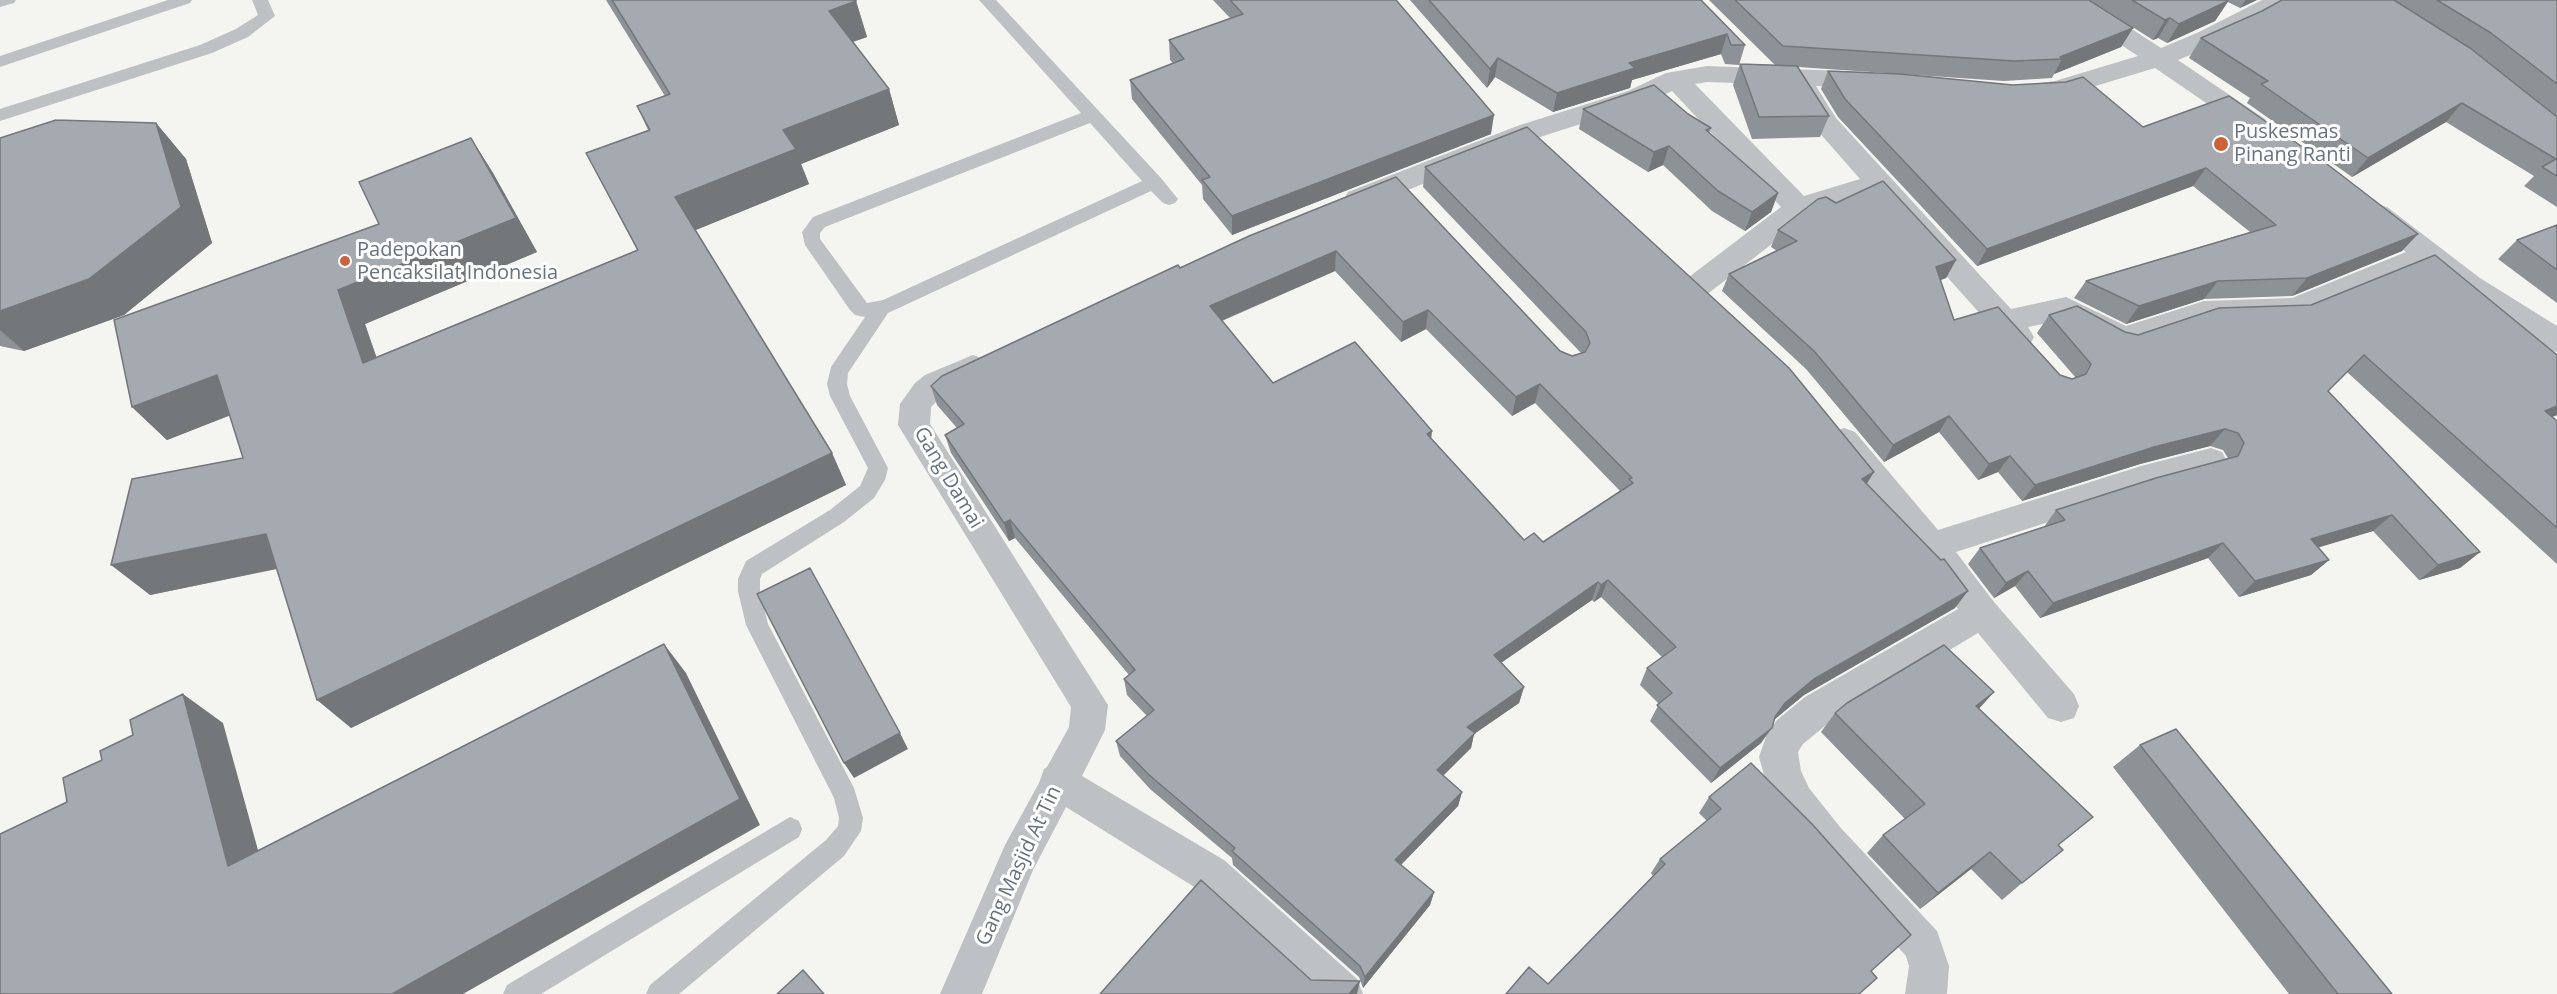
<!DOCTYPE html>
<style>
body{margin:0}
canvas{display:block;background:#f4f4f1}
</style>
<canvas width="2557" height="994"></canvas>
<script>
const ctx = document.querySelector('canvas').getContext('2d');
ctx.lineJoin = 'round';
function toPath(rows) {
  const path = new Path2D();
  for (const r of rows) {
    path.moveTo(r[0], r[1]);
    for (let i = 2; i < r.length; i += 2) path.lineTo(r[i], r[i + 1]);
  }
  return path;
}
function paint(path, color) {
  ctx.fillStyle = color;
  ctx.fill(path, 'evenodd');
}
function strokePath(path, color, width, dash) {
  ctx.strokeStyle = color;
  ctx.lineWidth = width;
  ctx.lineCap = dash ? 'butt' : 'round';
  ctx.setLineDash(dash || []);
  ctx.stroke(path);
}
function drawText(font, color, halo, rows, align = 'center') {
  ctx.font = font + ' "Open Sans",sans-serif';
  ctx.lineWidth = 6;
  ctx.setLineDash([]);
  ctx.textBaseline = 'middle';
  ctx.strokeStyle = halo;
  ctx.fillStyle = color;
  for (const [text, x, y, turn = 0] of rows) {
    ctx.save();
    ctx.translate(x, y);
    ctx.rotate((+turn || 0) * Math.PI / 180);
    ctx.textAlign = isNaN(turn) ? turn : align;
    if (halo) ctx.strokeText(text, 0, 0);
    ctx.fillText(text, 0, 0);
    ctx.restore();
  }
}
const service = toPath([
 [0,0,16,0,14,3,0,7,0,0],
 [168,0,192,0,190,3,0,67,0,56,168,0],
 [252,0,268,0,275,16,248,37,212,53,0,121,0,109,200,45,236,29,258,15,252,0],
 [979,0,996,0,1161,178,1178,199,1175,203,1169,205,1163,203,1151,191,888,313,848,373,847,384,850,396,888,468,885,480,874,498,844,522,762,574,760,579,760,591,768,624,854,788,863,818,861,831,844,856,679,994,646,994,650,985,826,840,838,826,839,818,834,798,746,625,738,591,738,579,746,561,830,510,860,486,868,468,830,396,827,384,831,367,865,317,855,315,850,310,805,245,802,232,813,217,1081,113,979,0],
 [1090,123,1142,181,883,300,867,303,820,239,820,233,825,227,1090,123],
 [790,817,799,821,802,829,799,837,541,994,503,994,507,985,790,817]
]);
const minor = toPath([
 [2057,0,2087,0,2161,48,2199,32,2262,0,2293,0,2290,5,2217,44,2178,60,2265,119,2269,125,2265,131,2256,134,2247,131,2155,68,2056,98,2043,99,2034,96,2030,90,2034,84,2055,81,2138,56,2060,5,2057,0],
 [1707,66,1872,72,1881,74,1885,80,1881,86,1872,88,1816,86,1836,118,2011,309,2066,297,2126,326,2204,301,2292,298,2406,252,2367,221,2363,214,2367,207,2377,204,2387,207,2480,278,2557,326,2557,352,2546,349,2460,294,2426,267,2295,320,2205,323,2124,350,2113,347,2063,320,2028,327,2034,337,2030,345,2019,348,2008,345,1873,194,1809,215,1705,296,1695,299,1685,296,1680,288,1685,280,1781,207,1672,91,1646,103,1537,138,1368,206,1358,209,1348,206,1344,199,1348,192,1517,126,1628,91,1666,73,1707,66],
 [1707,82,1790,85,1817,130,1860,179,1804,196,1695,84,1707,82],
 [973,355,984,359,988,367,984,375,947,393,937,401,931,407,930,424,1108,705,1105,730,1082,776,1224,860,1357,979,1363,994,1312,994,1196,888,1066,807,1033,870,982,994,940,994,1005,845,1039,783,1044,769,1047,767,1069,727,1071,707,898,425,900,404,915,383,925,375,973,355],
 [1844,428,1855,432,1938,530,2141,466,2211,448,2222,452,2227,461,2222,470,2141,492,1956,552,1994,602,2074,694,2079,706,2074,718,2061,722,2048,718,1978,633,1831,721,1803,744,1798,752,1801,771,1809,788,1840,827,1937,931,1949,966,1947,994,1905,994,1909,966,1906,956,1812,853,1783,814,1764,775,1759,757,1767,734,1777,720,1805,697,1958,609,1919,556,1833,450,1828,441,1833,432,1844,428]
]);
const wall = toPath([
 [606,0,856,0,856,1,867,37,853,42,889,89,899,125,801,164,809,184,695,230,832,453,846,485,351,728,277,569,150,595,243,458,230,415,167,440,132,407,379,224,471,138,493,173,537,252,365,324,376,357,637,250,586,153,648,130,637,106,665,96],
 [1213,0,1396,0,1491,134,1232,235,1203,199,1202,185,1132,99,1130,80,1173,63,1170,60,1169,40,1230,18],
 [1410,0,1701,0,1745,45,1739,65,1725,64,1721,54,1632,80,1630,88,1553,112,1495,77,1487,88],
 [1709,0,2089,0,2133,28,2121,47,2054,74,2052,78,2004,81,1798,67,1829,116,1820,137,1752,139,1733,85,1740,64,1775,65],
 [2090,0,2257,0,2240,8,2228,2,2215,21,2167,43,2158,38,2153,40],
 [2282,0,2557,0,2557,207,2524,186,2534,176,2446,122,2352,177,2247,103,2250,98,2189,58,2201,38,2262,11],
 [1828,71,2143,127,2402,251,2292,296,2204,299,2126,324,2074,298,2086,281,2250,232,2193,186,1977,266,1838,117,1821,89],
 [1583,109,1688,114,1711,128,1709,133,1778,193,1771,212,1745,231,1712,211,1663,165,1648,172,1579,129],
 [156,123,186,159,212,243,124,315,24,351,0,346,0,138],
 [1425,167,1867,484,1955,608,1804,695,1775,719,1761,743,1711,783,1650,721,1659,704,1640,685,1647,668,1662,657,1601,597,1594,602,1592,600,1501,663,1524,687,1519,703,1474,734,1471,748,1443,775,1462,792,1458,806,1401,865,1434,892,1430,905,1363,988,1359,977,1233,865,1232,858,1150,789,1120,756,1116,741,1147,716,1127,695,1124,679,1129,675,1015,538,1009,541,951,453,945,435,957,428,937,405,931,386,1180,268,1396,177,1560,351,1572,356,1581,353,1423,187],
 [1335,271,1401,342,1426,329,1512,416,1535,403,1620,491,1543,542,1524,540,1431,439,1273,383,1222,321],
 [1836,203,1956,260,1946,278,1940,280,1954,320,2060,375,2072,379,2076,378,2037,333,2049,315,2138,335,2557,355,2557,415,2552,417,2557,421,2557,564,2347,372,2328,391,2480,552,2460,568,2419,580,2373,531,2318,547,2329,560,2311,575,2239,597,2208,558,2040,618,2015,586,1994,598,1968,564,1980,548,2044,527,2056,510,2228,458,2223,450,2210,446,2140,464,2022,501,1998,472,1978,480,1939,432,1884,462,1806,369,1722,291,1729,274,1777,251,1771,247,1778,230],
 [2557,225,2557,303,2498,259,2517,240],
 [1994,692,1979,708,2058,845,2022,883,2002,900,1971,869,1920,909,1867,853,1883,835,1905,819,1821,732,1835,713],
 [2140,745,2392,994,2289,994,2113,767],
 [1709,797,1871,971,1548,984,1653,876,1651,873,1660,859,1707,821,1699,813]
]);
const shadedWall = toPath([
 [2246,0,2257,0,2240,8],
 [856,1,867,37,840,46,829,11],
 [2228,1,2215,21,2167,43,2179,24],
 [2170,18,2158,38,2153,40,2165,20],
 [2133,28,2121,47,2054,74,2062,59,2060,57],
 [1727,34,1721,54,1632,80,1630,88,1553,112,1557,93,1629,63],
 [1498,58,1495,77,1487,88,1490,69],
 [889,89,899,125,801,164,809,184,691,232,675,197,783,130],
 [2462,103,2446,122,2352,177,2368,158],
 [1494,115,1491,134,1232,235,1232,216],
 [156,123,186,159,212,243,124,315,24,351,0,330,0,311],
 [471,138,493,173,537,252,365,324,390,396,363,363,338,290],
 [1669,146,1663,165,1648,172,1654,152],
 [2206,168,2193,186,1977,266,1987,249],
 [1778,193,1771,212,1745,231,1752,212],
 [2418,234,2402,251,2292,296,2307,278],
 [1336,251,1335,271,1211,325,1210,306],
 [1956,260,1946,278,1927,285,1936,267],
 [2218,281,2204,299,2126,324,2139,306],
 [1428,310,1426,329,1401,342,1403,322],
 [217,375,249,408,167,440,132,407],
 [1540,384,1535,403,1512,416,1516,397],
 [2557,406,2557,415,2525,428,2545,411],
 [1949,416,1939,432,1884,462,1893,445],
 [2225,429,2210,446,2140,464,2022,501,2035,485,2154,447],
 [1432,431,1430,450,1427,434],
 [832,453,846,485,351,728,317,700],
 [2010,456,1998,472,1978,480,1989,464],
 [1874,472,1863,490,1862,479],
 [2392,515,2373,531,2294,555,2311,539],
 [1010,520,1015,538,1009,541,1004,523],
 [266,534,299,564,150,595,111,565],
 [2223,543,2208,558,2040,618,2053,603],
 [2480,552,2460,568,2419,580,2438,565],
 [2329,560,2311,575,2239,597,2255,581],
 [2028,571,2015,586,1994,598,2006,583],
 [1608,580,1601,597,1594,602,1601,585],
 [1598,582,1592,600,1489,671,1494,655],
 [1968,591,1955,608,1804,695,1775,719,1765,733,1785,703,1814,679],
 [664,644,686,673,760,825,463,994,392,994],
 [1524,687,1519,703,1474,734,1471,748,1434,785,1437,770,1467,727],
 [1994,692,1976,712,1976,706],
 [183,694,223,723,269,890,228,866],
 [1772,728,1761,743,1711,783,1720,768],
 [900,733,908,749,854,778,844,763],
 [1462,792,1458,806,1392,874,1395,860],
 [1990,852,1971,869,1920,909,1938,893],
 [1434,892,1430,905,1363,988,1365,977],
 [1360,981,1357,994,1349,994]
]);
const building = toPath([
 [612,0,856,0,856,1,829,11,889,89,783,130,796,149,675,197,832,453,317,700,266,534,111,565,132,479,243,458,217,375,132,407,114,320,379,224,359,182,471,138,516,218,338,290,363,363,638,250,586,153,650,130,637,106,670,94,612,0],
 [1230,0,1396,0,1494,115,1232,216,1202,180,1210,177,1130,80,1184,59,1169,40,1243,14,1230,0],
 [1429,0,1701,0,1745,45,1731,45,1727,34,1629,63,1635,68,1557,93,1498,58,1490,69,1429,0],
 [1735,0,2089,0,2133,28,2060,57,2062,59,2014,61,1783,46,1735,0],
 [2132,0,2226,0,2228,1,2179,24,2170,18,2165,20,2132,0],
 [2282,0,2394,0,2470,48,2557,117,2557,176,2542,167,2556,159,2462,103,2368,158,2261,84,2268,81,2201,38,2262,11,2282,0],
 [2437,0,2557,0,2557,84,2491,33,2437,0],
 [1740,64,1797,66,1829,116,1759,117,1740,64],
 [1828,71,1900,74,2013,85,2066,82,2083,77,2143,127,2229,96,2327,164,2418,234,2307,278,2218,281,2139,306,2086,281,2276,225,2206,168,1987,249,1845,99,1828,71],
 [1654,85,1688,114,1711,128,1706,130,1778,193,1752,212,1718,191,1669,146,1654,152,1583,109,1654,85],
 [56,120,156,123,181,207,89,279,0,311,0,138,56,120],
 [1527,127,1789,368,1874,472,1862,479,1933,552,1941,560,1944,559,1968,591,1814,679,1785,703,1775,717,1772,728,1720,768,1657,705,1672,693,1647,668,1676,647,1608,580,1601,585,1598,582,1494,655,1524,687,1467,727,1475,733,1437,770,1462,792,1395,860,1434,892,1365,977,1360,966,1232,851,1235,848,1148,774,1116,741,1154,710,1124,679,1135,670,1010,520,1004,523,945,435,964,424,931,386,942,376,1178,265,1180,268,1249,236,1396,177,1560,351,1572,356,1585,352,1590,343,1586,332,1425,167,1527,127],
 [1336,251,1403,322,1428,310,1516,397,1540,384,1632,478,1629,479,1633,483,1543,542,1534,533,1524,540,1427,434,1432,431,1355,342,1273,383,1210,306,1336,251],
 [1883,181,1956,260,1936,267,1954,320,1998,307,2060,375,2072,379,2086,374,2091,364,2049,315,2077,306,2125,332,2138,335,2219,308,2311,305,2435,255,2557,355,2557,406,2545,411,2557,421,2557,528,2364,355,2328,391,2480,552,2438,565,2392,515,2311,539,2329,560,2255,581,2223,543,2053,603,2028,571,2006,583,1980,548,2065,520,2056,510,2156,478,2238,456,2244,443,2238,433,2225,429,2154,447,2035,485,2010,456,1989,464,1949,416,1893,445,1814,351,1729,274,1797,241,1778,230,1818,199,1826,197,1836,203,1883,181],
 [2557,225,2557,270,2517,240,2557,225],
 [810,568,900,733,844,763,757,594,810,568],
 [664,644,740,799,392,994,0,994,0,834,67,802,63,778,102,760,100,751,133,735,130,720,183,694,228,866,664,644],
 [1944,645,1994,692,1976,706,2093,817,2058,845,2063,850,2022,883,1990,852,1938,893,1883,835,1925,804,1835,713,1847,703,1944,645],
 [2176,729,2392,994,2338,994,2140,745,2176,729],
 [1751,763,1812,824,1911,935,1871,971,1877,978,1859,994,1506,994,1529,967,1548,984,1665,864,1660,859,1721,809,1709,797,1751,763],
 [1201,880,1311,980,1360,981,1349,994,1100,994,1201,880],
 [803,970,824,994,777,994,803,970]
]);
const markers = [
 [2221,144,8,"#cd6238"],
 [345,261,6,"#cd6238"]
];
const poiNames = [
 ["Puskesmas",2234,132],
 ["Pinang Ranti",2234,155],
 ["Padepokan",357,250],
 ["Pencaksilat Indonesia",357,273]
];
const streetNames = [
 ["Gang Damai",948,478,59],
 ["Gang Masjid At Tin",1019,866,-65]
];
paint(service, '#bec1c4');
paint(minor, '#bec1c4');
paint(wall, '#8d9296');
paint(shadedWall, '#73777a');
paint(building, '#a4aaaf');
strokePath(building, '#73777a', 1.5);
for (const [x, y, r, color] of markers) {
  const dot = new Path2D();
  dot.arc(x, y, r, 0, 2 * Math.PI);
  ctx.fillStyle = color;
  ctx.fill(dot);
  strokePath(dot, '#fff', 2);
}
drawText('20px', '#67737e', '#fff', poiNames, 'left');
drawText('20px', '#67737e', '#fff', streetNames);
</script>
